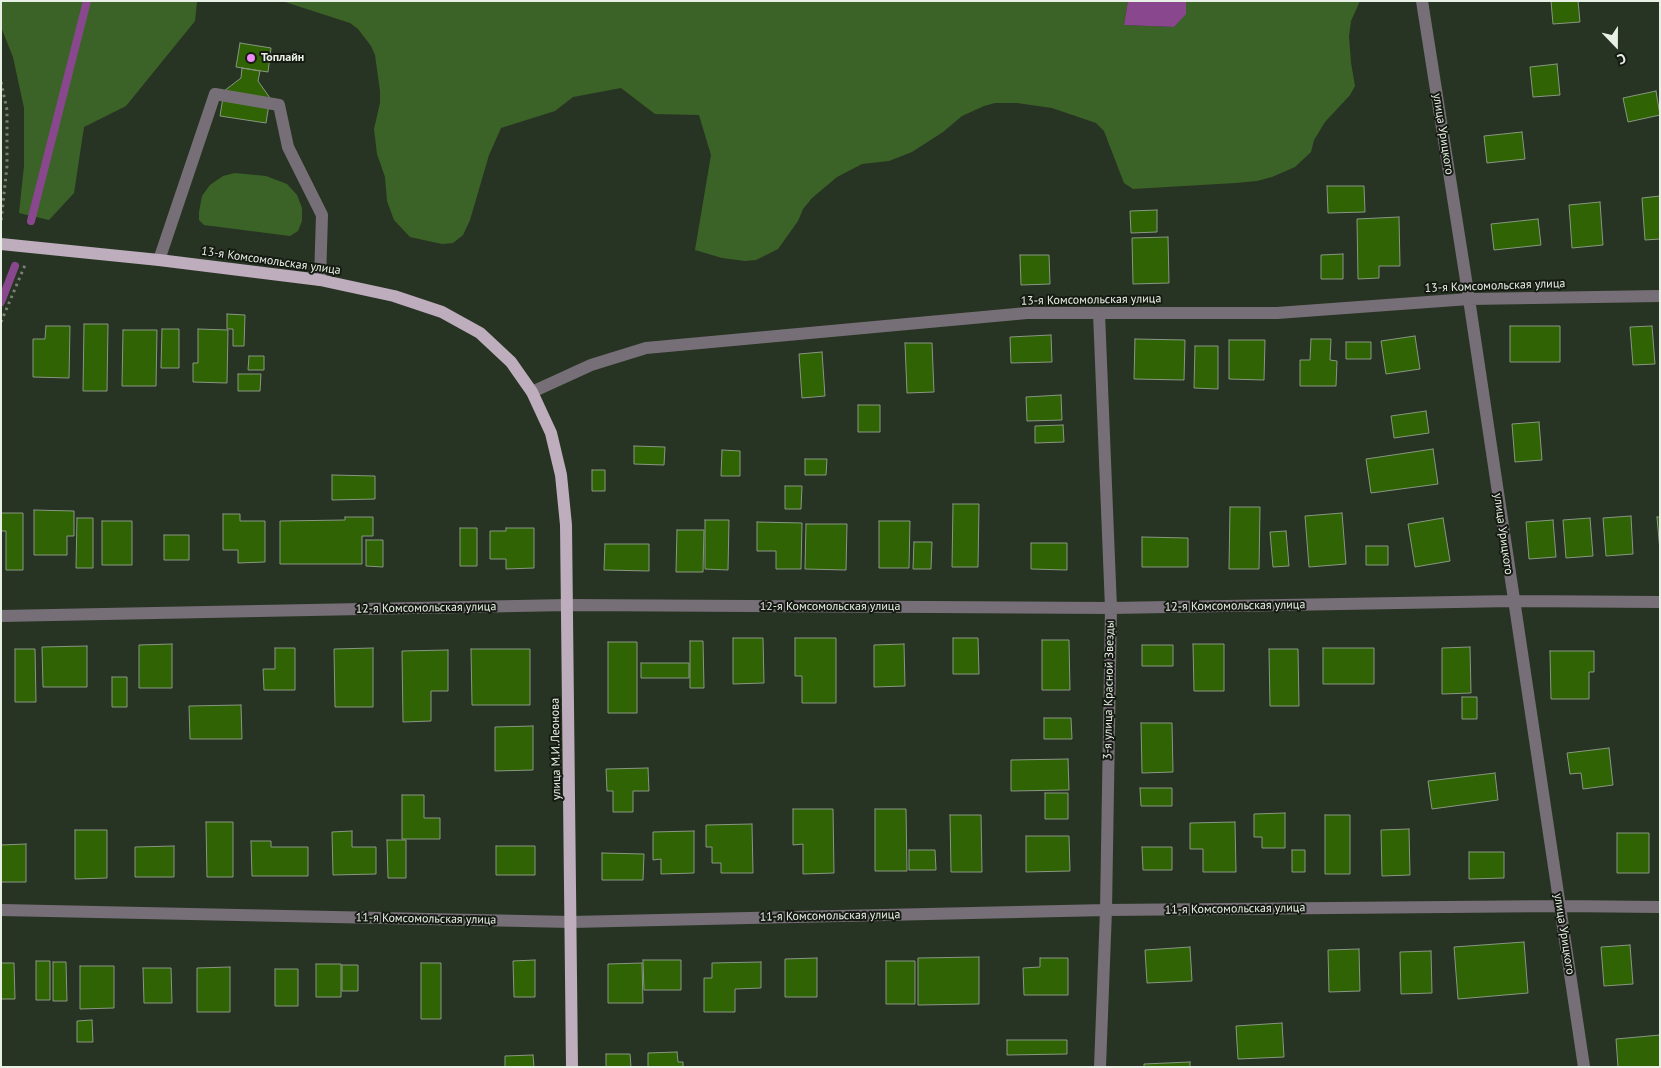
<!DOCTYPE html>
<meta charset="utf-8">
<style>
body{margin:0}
#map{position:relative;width:1661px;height:1068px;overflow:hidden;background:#283423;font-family:"PT Sans",sans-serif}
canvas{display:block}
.frame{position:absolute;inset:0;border:2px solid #e8f0e5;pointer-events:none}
.north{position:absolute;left:1591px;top:20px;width:50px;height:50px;-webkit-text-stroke:4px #151a12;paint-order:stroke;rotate:158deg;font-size:14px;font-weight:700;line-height:20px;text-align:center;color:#e8f0e5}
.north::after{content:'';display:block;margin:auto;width:18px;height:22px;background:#e8f0e5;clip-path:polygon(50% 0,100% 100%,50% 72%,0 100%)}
</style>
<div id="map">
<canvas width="1661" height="1068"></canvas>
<div class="frame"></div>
<div class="north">С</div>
</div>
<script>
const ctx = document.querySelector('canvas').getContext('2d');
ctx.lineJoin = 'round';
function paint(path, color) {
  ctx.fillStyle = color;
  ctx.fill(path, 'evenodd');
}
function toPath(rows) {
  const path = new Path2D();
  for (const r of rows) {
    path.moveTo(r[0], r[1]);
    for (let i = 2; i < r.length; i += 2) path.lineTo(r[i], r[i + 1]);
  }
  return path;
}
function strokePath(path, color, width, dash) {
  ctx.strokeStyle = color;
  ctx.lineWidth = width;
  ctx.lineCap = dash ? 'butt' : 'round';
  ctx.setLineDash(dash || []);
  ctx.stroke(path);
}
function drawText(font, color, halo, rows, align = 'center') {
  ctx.font = font + ' "PT Sans",sans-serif';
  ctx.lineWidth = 4;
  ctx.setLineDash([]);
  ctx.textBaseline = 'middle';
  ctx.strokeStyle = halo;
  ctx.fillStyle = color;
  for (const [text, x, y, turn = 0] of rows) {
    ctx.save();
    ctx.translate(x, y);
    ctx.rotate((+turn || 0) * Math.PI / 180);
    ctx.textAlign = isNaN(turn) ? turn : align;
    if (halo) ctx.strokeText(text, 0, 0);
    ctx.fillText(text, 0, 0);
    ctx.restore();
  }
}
const green = toPath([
 [1,1,197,1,195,21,126,106,84,127,74,193,49,220,19,213,24,166,24,108,13,57,1,27],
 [282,1,1128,1,1124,25,1174,27,1185,14,1186,1,1360,1,1351,21,1349,36,1351,63,1355,86,1350,95,1325,122,1314,140,1311,152,1295,167,1272,177,1257,181,1235,183,1133,189,1124,183,1104,131,1096,123,1052,108,1017,103,995,103,984,106,962,116,943,132,912,152,889,161,862,164,837,177,812,198,803,209,798,221,778,249,756,260,745,261,722,258,695,250,711,155,699,115,655,114,621,88,573,97,555,111,501,128,489,155,470,220,463,235,453,243,442,244,410,237,394,220,387,201,385,177,377,154,374,129,380,103,380,91,375,55,371,46,358,29,350,23],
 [235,173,266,176,287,184,297,195,302,208,302,221,298,231,290,236,204,225,199,220,199,212,202,196,210,185,223,176]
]);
const water = toPath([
 [1128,1,1186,1,1186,14,1174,27,1124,25]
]);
const stream = toPath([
 [31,221,87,1],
 [1,302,15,266]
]);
const building = toPath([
 [1551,1,1578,1,1580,22,1553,24,1551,1],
 [240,43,271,48,268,72,236,67,240,43],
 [1557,64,1560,95,1533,97,1530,67,1557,64],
 [242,68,260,71,258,81,270,98,266,123,220,116,224,91,241,78,242,68],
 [1656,91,1660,115,1628,122,1623,98,1656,91],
 [1522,132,1525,159,1487,163,1484,136,1522,132],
 [1327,186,1364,186,1365,212,1328,213,1327,186],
 [1660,196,1660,239,1645,240,1642,198,1660,196],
 [1600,202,1603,245,1572,248,1569,205,1600,202],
 [1157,210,1157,232,1131,233,1130,211,1157,210],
 [1399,217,1400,266,1379,266,1379,278,1358,279,1357,219,1399,217],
 [1538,219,1541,245,1494,250,1491,224,1538,219],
 [1168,237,1169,283,1133,284,1132,238,1168,237],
 [1343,254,1343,279,1321,279,1321,255,1343,254],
 [1020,255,1049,255,1050,284,1021,285,1020,255],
 [227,314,245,315,244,346,233,346,233,329,227,329,227,314],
 [84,324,108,324,107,391,83,391,84,324],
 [46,326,70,326,69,378,33,377,33,339,45,339,46,326],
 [1510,326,1560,326,1560,362,1510,362,1510,326],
 [1652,326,1655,364,1633,365,1630,327,1652,326],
 [162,329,179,329,179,368,161,368,162,329],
 [198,329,228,330,227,383,193,382,193,363,198,363,198,329],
 [123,330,157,330,156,386,122,386,123,330],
 [1051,335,1052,362,1011,363,1010,337,1051,335],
 [1415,336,1420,369,1386,374,1381,341,1415,336],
 [1135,339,1185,340,1184,380,1134,379,1135,339],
 [1311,339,1331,339,1330,360,1337,361,1336,386,1300,386,1300,360,1310,360,1311,339],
 [1229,340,1265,340,1264,380,1229,379,1229,340],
 [1346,342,1371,342,1371,359,1346,359,1346,342],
 [905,343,932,343,934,392,907,393,905,343],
 [1195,346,1218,346,1218,389,1194,388,1195,346],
 [822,352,825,396,802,398,799,354,822,352],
 [249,356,264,356,264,370,248,370,249,356],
 [238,374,261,374,260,391,238,391,238,374],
 [1061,395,1062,420,1027,421,1026,397,1061,395],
 [858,405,880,405,880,432,858,432,858,405],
 [1426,411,1429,433,1394,438,1391,416,1426,411],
 [1539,422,1542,460,1515,462,1512,424,1539,422],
 [1063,425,1064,442,1035,443,1035,426,1063,425],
 [634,446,665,447,664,465,634,464,634,446],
 [1433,449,1438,484,1371,493,1366,459,1433,449],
 [722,450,740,451,740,476,721,476,722,450],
 [805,459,827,459,826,475,805,475,805,459],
 [592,470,605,470,605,491,592,491,592,470],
 [332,475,375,476,375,499,332,500,332,475],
 [785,486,802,486,801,509,785,509,785,486],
 [953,504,979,504,978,567,952,567,953,504],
 [1230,507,1260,507,1259,569,1229,569,1230,507],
 [34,510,74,511,74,536,67,536,67,555,34,555,34,510],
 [1,513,23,513,23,570,6,570,6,531,1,531,1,513],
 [1342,513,1346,564,1309,567,1305,516,1342,513],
 [223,514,240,514,240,521,265,521,265,562,238,563,238,550,223,550,223,514],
 [1631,516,1633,554,1606,556,1603,518,1631,516],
 [345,517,373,517,373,536,362,536,362,564,280,564,280,521,345,520,345,517],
 [1657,517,1660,517,1660,551,1657,517],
 [77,518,93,518,93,568,76,568,77,518],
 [1443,518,1450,561,1415,567,1408,524,1443,518],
 [1590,518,1593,556,1566,558,1563,520,1590,518],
 [705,520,729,520,728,570,705,569,705,520],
 [1553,520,1556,557,1529,559,1526,522,1553,520],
 [102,521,132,521,132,565,102,565,102,521],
 [879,521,910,521,909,568,879,568,879,521],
 [757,522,802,523,801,569,776,569,776,551,757,551,757,522],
 [806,524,847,524,846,570,805,569,806,524],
 [460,528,477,528,477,566,460,566,460,528],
 [506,528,534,528,534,568,506,569,506,559,490,559,490,531,506,531,506,528],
 [677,530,704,530,703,572,676,572,677,530],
 [1286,531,1289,566,1273,567,1270,532,1286,531],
 [164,535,189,535,189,560,164,560,164,535],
 [1142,537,1188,538,1188,567,1142,567,1142,537],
 [366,540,383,540,383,567,366,566,366,540],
 [914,542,932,542,931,569,913,569,914,542],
 [1031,543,1067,543,1067,570,1031,569,1031,543],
 [605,544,649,544,649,571,604,570,605,544],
 [1366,546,1388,546,1388,565,1366,565,1366,546],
 [733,638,763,638,764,683,733,684,733,638],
 [795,638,836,638,836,703,802,703,802,676,795,676,795,638],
 [953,638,978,638,979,674,953,674,953,638],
 [1042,640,1069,640,1070,690,1042,690,1042,640],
 [690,641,703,641,704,688,690,688,690,641],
 [608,642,637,642,637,713,608,713,608,642],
 [172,644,172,688,139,688,139,645,172,644],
 [904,644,905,686,874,687,874,645,904,644],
 [1193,644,1224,644,1224,691,1194,691,1193,644],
 [1142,645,1173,645,1173,666,1142,666,1142,645],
 [87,646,87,687,43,687,42,647,87,646],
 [1470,647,1471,693,1442,694,1442,648,1470,647],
 [275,648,295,648,295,690,264,690,263,669,275,669,275,648],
 [373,648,373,707,335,707,334,649,373,648],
 [1323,648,1374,648,1374,684,1323,684,1323,648],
 [15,649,35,649,36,702,15,702,15,649],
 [471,649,530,649,530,705,472,705,471,649],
 [1269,649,1298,649,1299,706,1270,706,1269,649],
 [448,650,448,691,431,691,431,721,403,722,402,651,448,650],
 [1550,651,1594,651,1594,672,1589,672,1589,699,1551,699,1550,651],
 [641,663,689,663,689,678,641,678,641,663],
 [112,677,127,677,127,707,112,707,112,677],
 [1462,697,1477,697,1477,719,1462,719,1462,697],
 [241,705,242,739,190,739,189,706,241,705],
 [1044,718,1071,718,1072,739,1044,739,1044,718],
 [1141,723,1172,723,1173,772,1142,773,1141,723],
 [533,726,533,770,495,771,495,727,533,726],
 [1609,748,1613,785,1583,789,1581,773,1570,774,1567,753,1609,748],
 [1068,759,1069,790,1011,791,1011,760,1068,759],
 [648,768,649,791,633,791,633,812,613,812,613,791,607,791,606,769,648,768],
 [1495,773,1498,800,1432,809,1428,781,1495,773],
 [1140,788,1172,788,1172,806,1141,806,1140,788],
 [1045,793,1068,793,1068,819,1045,819,1045,793],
 [402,795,424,795,424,818,440,818,440,839,402,839,402,795],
 [793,809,833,809,834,873,803,874,803,844,793,845,793,809],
 [875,809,906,809,907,871,875,871,875,809],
 [1285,813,1285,848,1262,848,1262,837,1254,837,1254,814,1285,813],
 [950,815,981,815,982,872,951,872,950,815],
 [1325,815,1350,815,1350,874,1325,874,1325,815],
 [206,822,233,822,233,877,207,877,206,822],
 [1235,822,1236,872,1203,872,1203,849,1190,849,1190,823,1235,822],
 [752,824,753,873,721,873,721,863,712,863,712,847,706,847,706,825,752,824],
 [1409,829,1410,875,1382,876,1381,830,1409,829],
 [75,830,107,830,107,878,75,879,75,830],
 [352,831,352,847,376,847,376,874,333,875,332,832,352,831],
 [694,831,694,873,661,874,661,859,653,860,653,832,694,831],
 [1617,833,1649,833,1649,873,1617,873,1617,833],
 [1026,836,1069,836,1070,871,1026,872,1026,836],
 [387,840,406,840,406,878,388,878,387,840],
 [251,841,271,841,271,847,308,847,308,876,252,876,251,841],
 [26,844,26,882,1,882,1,845,26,844],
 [174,846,174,877,135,877,135,847,174,846],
 [496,846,535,846,535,875,496,875,496,846],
 [1142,847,1172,847,1172,870,1143,870,1142,847],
 [909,850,935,850,936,870,909,870,909,850],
 [1292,850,1305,850,1305,872,1292,872,1292,850],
 [1469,852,1504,852,1504,878,1469,879,1469,852],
 [602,853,644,854,643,880,602,880,602,853],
 [1524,942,1528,993,1458,999,1454,947,1524,942],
 [1630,945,1633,984,1604,986,1601,947,1630,945],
 [1190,947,1192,981,1147,983,1145,950,1190,947],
 [1359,949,1360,991,1329,992,1328,950,1359,949],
 [1431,951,1432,993,1401,994,1400,952,1431,951],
 [979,957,979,1004,918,1005,918,958,979,957],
 [817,958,817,997,785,997,785,959,817,958],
 [1040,958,1068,958,1068,995,1024,995,1023,968,1040,967,1040,958],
 [535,960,535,997,514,997,513,961,535,960],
 [643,960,681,960,681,990,644,990,643,960],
 [36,961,50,961,50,1000,36,1000,36,961],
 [886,961,915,961,915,1004,886,1004,886,961],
 [53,962,66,962,67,1001,53,1001,53,962],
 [761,962,761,988,735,989,735,1012,704,1012,704,978,712,978,712,963,761,962],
 [1,963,14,963,15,999,1,999,1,963],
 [421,963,441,963,441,1019,421,1019,421,963],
 [642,963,643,1003,608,1003,608,964,642,963],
 [316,964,341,964,341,997,316,997,316,964],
 [342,965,358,965,358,991,342,991,342,965],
 [80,966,114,966,114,1008,80,1009,80,966],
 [230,967,230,1012,197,1012,197,968,230,967],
 [143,968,171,968,172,1003,144,1003,143,968],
 [275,969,298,969,298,1006,275,1006,275,969],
 [92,1020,93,1042,77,1042,77,1021,92,1020],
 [1282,1023,1284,1057,1238,1059,1236,1026,1282,1023],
 [1660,1035,1660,1067,1618,1067,1616,1039,1660,1035],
 [1007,1040,1067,1040,1067,1054,1007,1055,1007,1040],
 [677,1052,678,1062,683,1062,683,1067,648,1067,648,1053,677,1052],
 [606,1054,630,1054,631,1067,606,1067,606,1054],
 [533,1055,534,1067,505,1067,505,1056,533,1055],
 [1190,1062,1190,1067,1144,1067,1144,1064,1190,1062]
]);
const path = toPath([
 [1,82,7,110,7,166,1,222],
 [1,322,25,265]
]);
const lane = toPath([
 [159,260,215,94,279,105,288,147,322,215,320,280]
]);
const street = toPath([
 [1422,1,1469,299,1584,1067],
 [1099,313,1111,608,1106,910,1100,1067],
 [532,392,591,365,646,348,1027,313,1277,313,1469,299,1660,296],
 [1,616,568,605,1111,608,1513,601,1660,602],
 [1,910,571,922,1106,910,1560,906,1660,907]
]);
const primary = toPath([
 [1,244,159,260,320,280,394,296,442,312,480,333,511,362,532,392,551,433,561,475,566,525,572,1067]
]);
const markers = [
 [251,58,5,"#ef8bf6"]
];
const poiNames = [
 ["Топлайн",261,58]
];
const streetNames = [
 ["улица Урицкого",1443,134,81],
 ["13-я Комсомольская улица",271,261,8],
 ["13-я Комсомольская улица",1495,286,-2],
 ["13-я Комсомольская улица",1091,300,-1],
 ["улица Урицкого",1503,534,82],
 ["12-я Комсомольская улица",1235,606,-1],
 ["12-я Комсомольская улица",830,607],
 ["12-я Комсомольская улица",426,608,-1],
 ["3-я улица Красной Звезды",1109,690,-89],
 ["улица М.И.Леонова",556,749,-91],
 ["11-я Комсомольская улица",1235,909,-1],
 ["11-я Комсомольская улица",830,916,-1],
 ["11-я Комсомольская улица",426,919,1],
 ["улица Урицкого",1564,934,81]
];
paint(green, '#3c6327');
paint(water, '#89488e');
strokePath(stream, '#89488e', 8);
paint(building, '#2f6304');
strokePath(building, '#889782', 1);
strokePath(path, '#768172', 3, [2.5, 4]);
strokePath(lane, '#776f77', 12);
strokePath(street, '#776f77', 12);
strokePath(primary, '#bdadbd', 12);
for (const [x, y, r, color] of markers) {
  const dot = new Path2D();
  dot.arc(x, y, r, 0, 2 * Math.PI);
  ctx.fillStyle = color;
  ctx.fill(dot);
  strokePath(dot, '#151a12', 2);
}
drawText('bold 12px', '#e8f0e5', '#151a12', poiNames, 'left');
drawText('12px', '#e8f0e5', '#151a12', streetNames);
</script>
